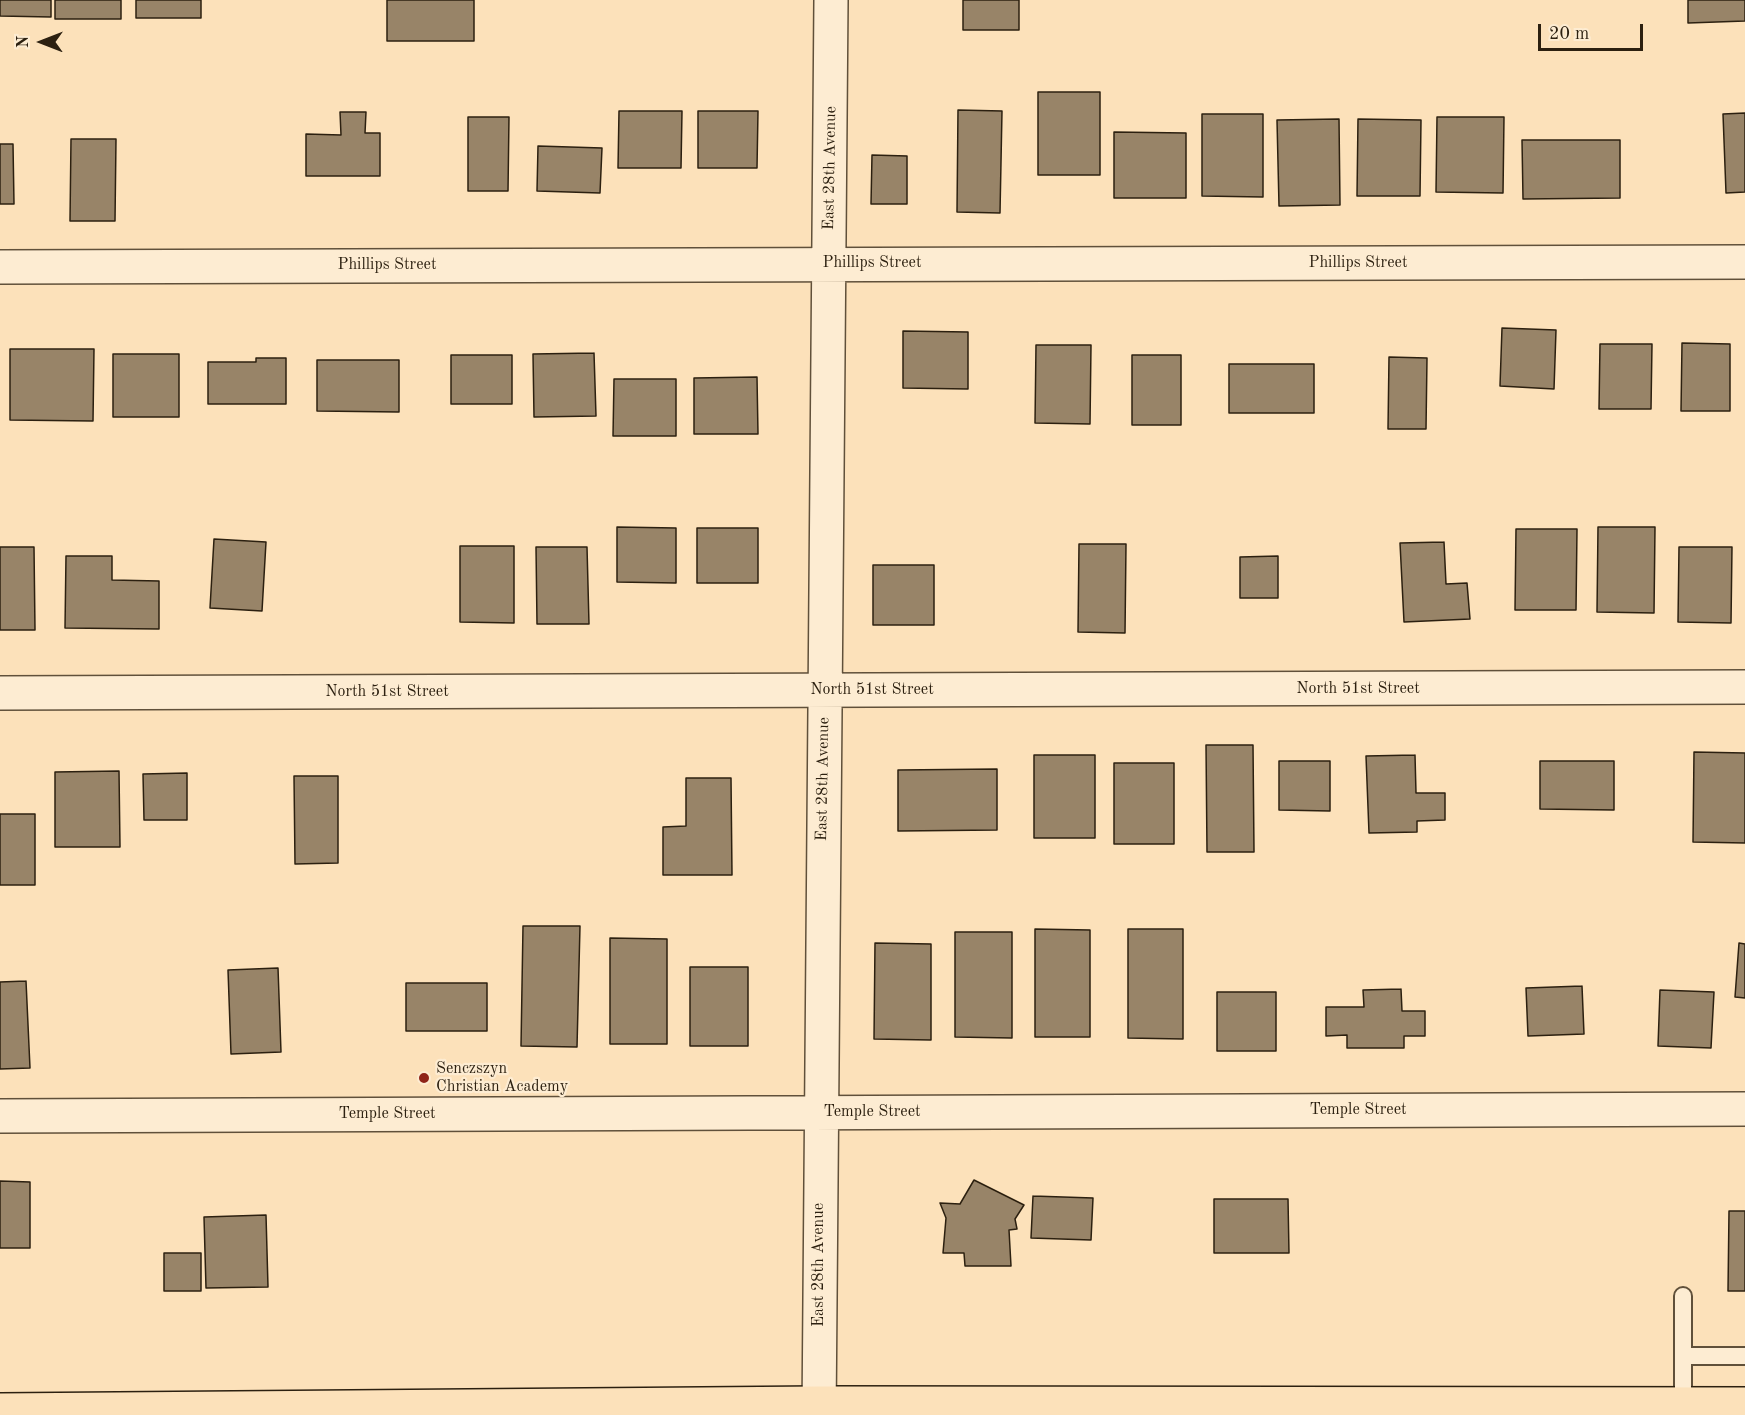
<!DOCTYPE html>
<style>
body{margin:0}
#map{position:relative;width:1745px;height:1415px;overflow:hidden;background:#fce1ba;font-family:"Old Standard TT",serif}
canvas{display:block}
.north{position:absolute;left:12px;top:12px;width:60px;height:60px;-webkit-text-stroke:4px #fdecd2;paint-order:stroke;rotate:270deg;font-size:16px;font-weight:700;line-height:24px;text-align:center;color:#2c2010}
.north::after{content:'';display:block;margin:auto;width:21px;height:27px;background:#2c2010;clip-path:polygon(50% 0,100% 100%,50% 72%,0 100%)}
.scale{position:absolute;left:1538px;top:24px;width:105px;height:27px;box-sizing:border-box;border:3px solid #2c2010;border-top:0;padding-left:8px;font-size:18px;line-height:21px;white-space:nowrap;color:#2c2010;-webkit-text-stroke:4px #fdecd2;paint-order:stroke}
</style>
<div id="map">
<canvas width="1745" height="1415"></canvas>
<div class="north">N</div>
<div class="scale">20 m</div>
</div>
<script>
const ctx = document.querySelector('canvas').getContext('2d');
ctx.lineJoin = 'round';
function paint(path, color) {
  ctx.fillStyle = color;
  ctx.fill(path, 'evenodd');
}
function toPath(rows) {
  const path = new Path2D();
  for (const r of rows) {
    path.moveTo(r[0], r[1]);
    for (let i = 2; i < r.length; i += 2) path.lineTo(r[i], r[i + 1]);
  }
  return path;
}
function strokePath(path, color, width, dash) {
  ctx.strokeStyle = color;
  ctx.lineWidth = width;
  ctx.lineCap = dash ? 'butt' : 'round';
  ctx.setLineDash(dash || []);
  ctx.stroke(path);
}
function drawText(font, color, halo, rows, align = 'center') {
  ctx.font = font + ' "Old Standard TT",serif';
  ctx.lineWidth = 4.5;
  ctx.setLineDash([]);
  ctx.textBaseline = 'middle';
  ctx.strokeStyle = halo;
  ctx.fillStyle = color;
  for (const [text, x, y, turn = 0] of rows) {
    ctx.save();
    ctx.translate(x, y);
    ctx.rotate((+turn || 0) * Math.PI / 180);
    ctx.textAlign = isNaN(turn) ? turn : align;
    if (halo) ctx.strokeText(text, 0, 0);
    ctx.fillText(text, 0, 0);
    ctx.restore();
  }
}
const building = toPath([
 [0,0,51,0,51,17,0,16,0,0],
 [55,0,121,0,121,19,55,19,55,0],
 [136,0,201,0,201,18,136,18,136,0],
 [387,0,474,0,474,41,387,41,387,0],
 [963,0,1019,0,1019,30,963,30,963,0],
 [1688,0,1745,0,1745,21,1688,23,1688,0],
 [1038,92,1100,92,1100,175,1038,175,1038,92],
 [958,110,1002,111,1000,213,957,212,958,110],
 [619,111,682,111,681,168,618,168,619,111],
 [698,111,758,111,757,168,698,168,698,111],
 [340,112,366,112,365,133,380,133,380,176,306,176,306,134,341,135,340,112],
 [1745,113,1745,192,1726,193,1723,114,1745,113],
 [1202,114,1263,114,1263,197,1202,196,1202,114],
 [468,117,509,117,508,191,468,191,468,117],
 [1437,117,1504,117,1503,193,1436,192,1437,117],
 [1339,119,1340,205,1279,206,1277,120,1339,119],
 [1358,119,1421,120,1420,196,1357,196,1358,119],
 [1114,132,1186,133,1186,198,1114,198,1114,132],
 [71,139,116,139,115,221,70,221,71,139],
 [1522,140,1620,140,1620,198,1523,199,1522,140],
 [0,144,13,144,14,204,0,204,0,144],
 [538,146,602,148,600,193,537,191,538,146],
 [872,155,907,156,907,204,871,204,872,155],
 [1502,328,1556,330,1554,389,1500,386,1502,328],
 [903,331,968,332,968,389,903,388,903,331],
 [1682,343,1730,344,1730,411,1681,411,1682,343],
 [1600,344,1652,344,1651,409,1599,409,1600,344],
 [1036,345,1091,345,1090,424,1035,423,1036,345],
 [10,349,94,349,93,421,10,420,10,349],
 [594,353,596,416,534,417,533,354,594,353],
 [113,354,179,354,179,417,113,417,113,354],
 [451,355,512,355,512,404,451,404,451,355],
 [1132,355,1181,355,1181,425,1132,425,1132,355],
 [1389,357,1427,358,1426,429,1388,429,1389,357],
 [256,358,286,358,286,404,208,404,208,362,256,362,256,358],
 [317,360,399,360,399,412,317,411,317,360],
 [1229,364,1314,364,1314,413,1229,413,1229,364],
 [757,377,758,434,694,434,694,378,757,377],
 [614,379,676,379,676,436,613,436,614,379],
 [617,527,676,528,676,583,617,582,617,527],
 [1598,527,1655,527,1654,613,1597,612,1598,527],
 [697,528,758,528,758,583,697,583,697,528],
 [1516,529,1577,529,1576,610,1515,610,1516,529],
 [214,539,266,542,262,611,210,608,214,539],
 [1444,542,1446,584,1467,583,1470,619,1404,622,1400,543,1444,542],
 [1079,544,1126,544,1125,633,1078,632,1079,544],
 [460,546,514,546,514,623,460,622,460,546],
 [0,547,34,547,35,630,0,630,0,547],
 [536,547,587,547,589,624,537,624,536,547],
 [1679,547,1732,547,1731,623,1678,622,1679,547],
 [66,556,112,556,112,580,159,581,159,629,65,628,66,556],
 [1278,556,1278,598,1240,598,1240,557,1278,556],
 [873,565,934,565,934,625,873,625,873,565],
 [1206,745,1253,745,1254,852,1207,852,1206,745],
 [1694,752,1745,753,1745,843,1693,842,1694,752],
 [1034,755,1095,755,1095,838,1034,838,1034,755],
 [1415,755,1416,793,1445,793,1445,820,1417,821,1417,832,1369,833,1366,756,1415,755],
 [1279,761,1330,761,1330,811,1279,810,1279,761],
 [1540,761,1614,761,1614,810,1540,809,1540,761],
 [1114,763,1174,763,1174,844,1114,844,1114,763],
 [997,769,997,830,898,831,898,770,997,769],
 [119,771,120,847,55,847,55,772,119,771],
 [187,773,187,820,144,820,143,774,187,773],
 [294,776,338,776,338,863,295,864,294,776],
 [686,778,731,778,732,875,663,875,663,827,686,826,686,778],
 [0,814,35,814,35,885,0,885,0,814],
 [523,926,580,926,577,1047,521,1046,523,926],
 [1035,929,1090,930,1090,1037,1035,1037,1035,929],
 [1128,929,1183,929,1183,1039,1128,1038,1128,929],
 [955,932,1012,932,1012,1038,955,1037,955,932],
 [610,938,667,939,667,1044,610,1044,610,938],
 [875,943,931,944,931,1040,874,1039,875,943],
 [1739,943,1745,944,1745,998,1735,997,1739,943],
 [690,967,748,967,748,1046,690,1046,690,967],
 [278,968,281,1052,231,1054,228,970,278,968],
 [26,981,30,1068,0,1069,0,982,26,981],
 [406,983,487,983,487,1031,406,1031,406,983],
 [1582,986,1584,1034,1528,1036,1526,988,1582,986],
 [1401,989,1402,1011,1425,1011,1425,1036,1404,1036,1404,1048,1347,1048,1347,1035,1326,1036,1326,1007,1364,1007,1363,990,1401,989],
 [1660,990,1714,992,1711,1048,1658,1046,1660,990],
 [1217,992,1276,992,1276,1051,1217,1051,1217,992],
 [974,1180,1024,1205,1015,1219,1017,1229,1009,1230,1011,1266,965,1266,964,1253,943,1253,946,1218,940,1203,960,1204,974,1180],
 [0,1181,30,1182,30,1248,0,1248,0,1181],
 [1033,1196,1093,1198,1091,1240,1031,1238,1033,1196],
 [1214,1199,1288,1199,1289,1253,1214,1253,1214,1199],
 [1729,1211,1745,1211,1745,1291,1728,1291,1729,1211],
 [266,1215,268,1287,206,1288,204,1217,266,1215],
 [164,1253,201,1253,201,1291,164,1291,164,1253]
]);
const lane = toPath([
 [1683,1296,1683,1404],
 [1683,1356,1745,1356]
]);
const street = toPath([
 [0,267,1745,262],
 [0,693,1745,687],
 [0,1116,1745,1109],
 [819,1415,831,0]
]);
const primary = toPath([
 [0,1410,819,1403,1745,1404]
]);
const markers = [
 [424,1078,6,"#8f2418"]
];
const streetNames = [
 ["East 28th Avenue",830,168,-89],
 ["Phillips Street",872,263],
 ["Phillips Street",1358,263],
 ["Phillips Street",387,265],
 ["North 51st Street",1358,689],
 ["North 51st Street",872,690],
 ["North 51st Street",387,692],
 ["East 28th Avenue",823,779,-89],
 ["Temple Street",1358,1110],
 ["Temple Street",872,1112],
 ["Temple Street",387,1114],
 ["East 28th Avenue",819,1265,-90]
];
const poiNames = [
 ["Senczszyn",436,1069],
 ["Christian Academy",436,1087]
];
paint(building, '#988468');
strokePath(building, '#2c2010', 1.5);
strokePath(lane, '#60503a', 20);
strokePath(street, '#60503a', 36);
strokePath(primary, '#2c2010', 36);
strokePath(lane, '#fdecd2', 16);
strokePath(street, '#fdecd2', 33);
strokePath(primary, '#fce1ba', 33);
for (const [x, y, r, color] of markers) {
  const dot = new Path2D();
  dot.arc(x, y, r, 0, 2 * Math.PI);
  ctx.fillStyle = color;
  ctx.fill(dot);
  strokePath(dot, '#fdecd2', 2);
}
drawText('16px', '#2c2010', '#fdecd2', streetNames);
drawText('16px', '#2c2010', '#fdecd2', poiNames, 'left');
</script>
